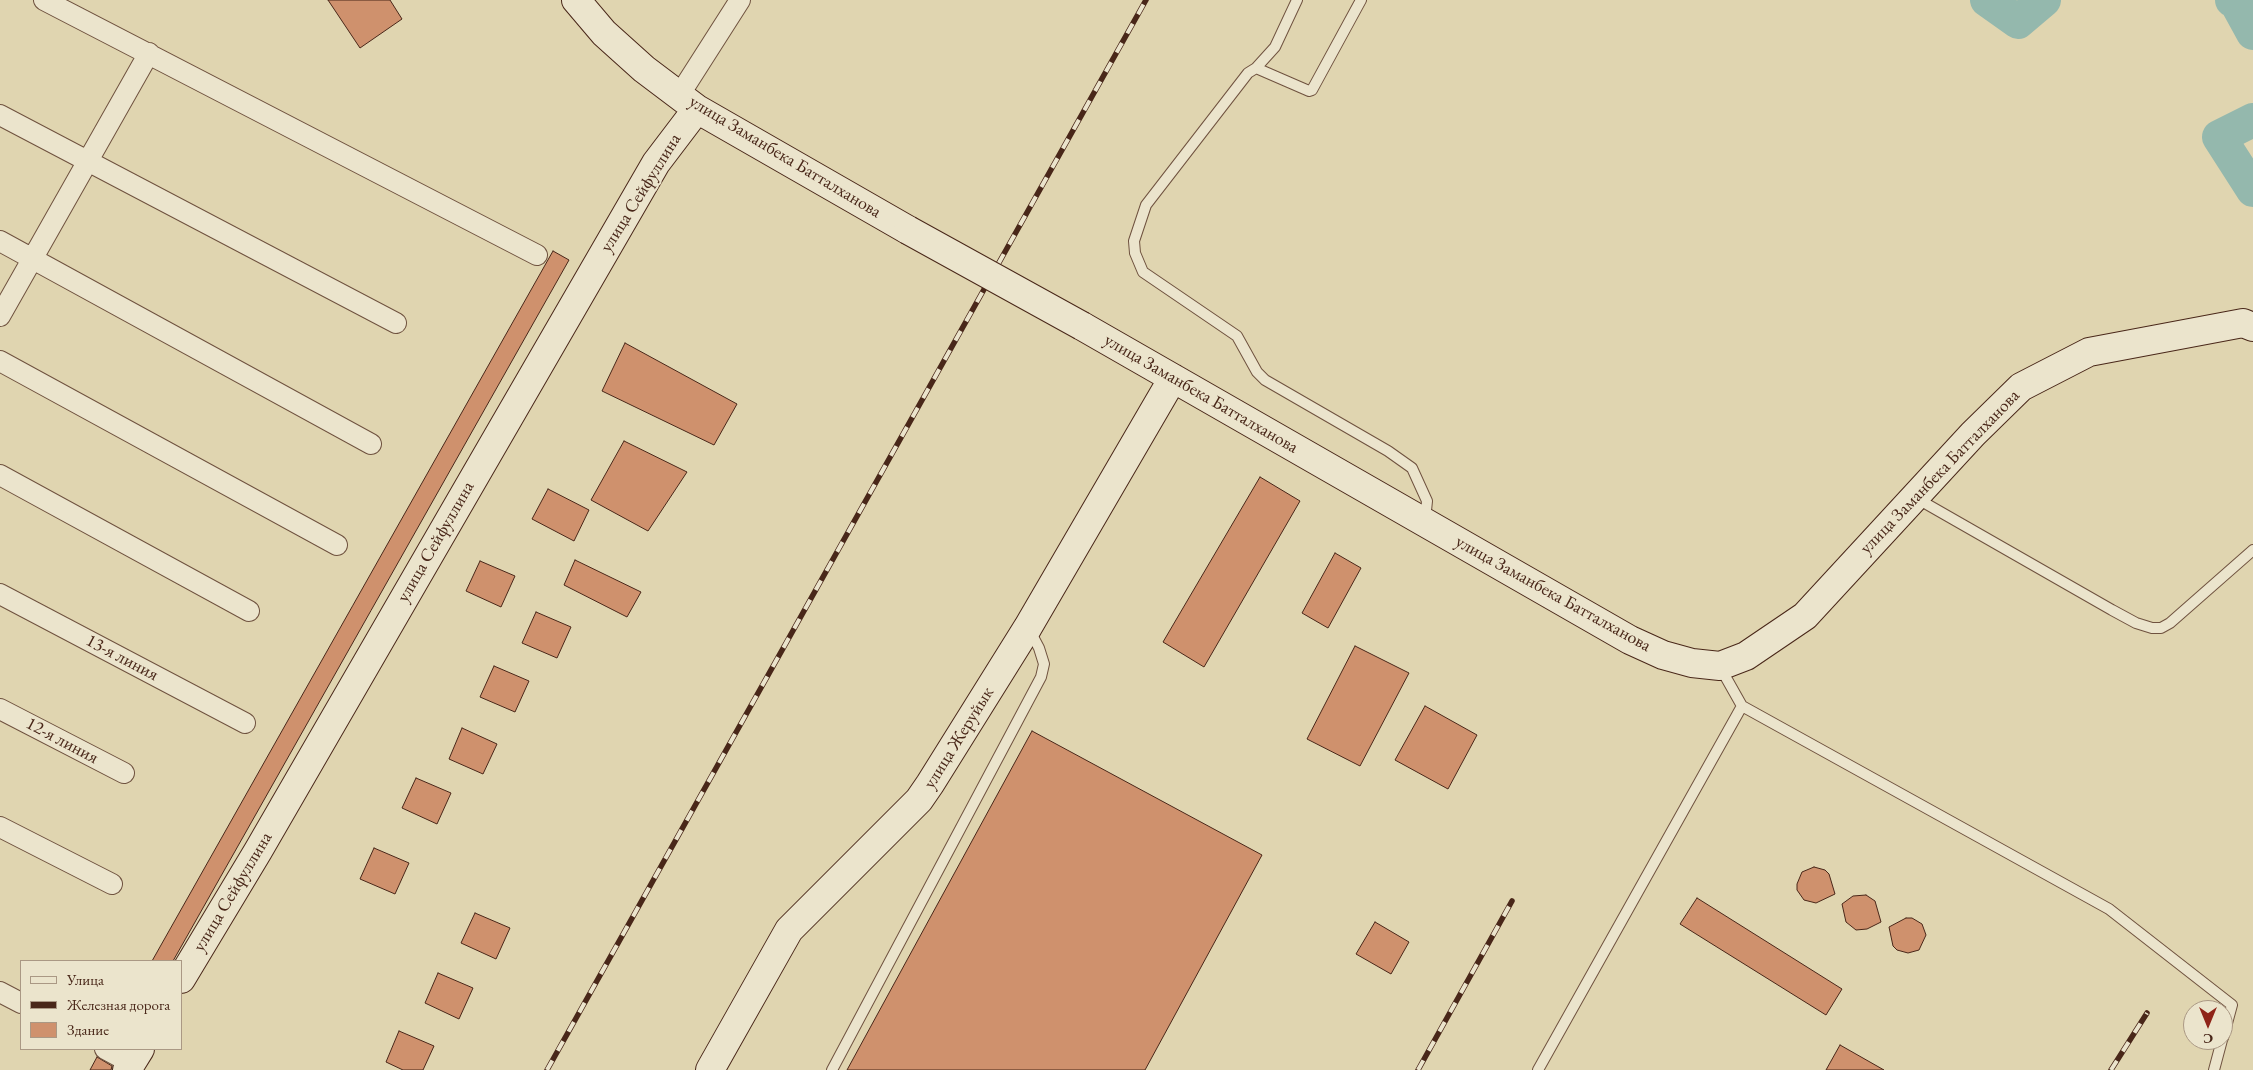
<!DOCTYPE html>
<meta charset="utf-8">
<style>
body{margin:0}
#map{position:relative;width:2253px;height:1070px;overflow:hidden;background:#e0d5b0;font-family:"EB Garamond",serif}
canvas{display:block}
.legend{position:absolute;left:20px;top:960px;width:162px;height:90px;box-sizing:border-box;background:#ebe4cc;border:1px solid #aa9884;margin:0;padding:6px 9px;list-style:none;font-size:15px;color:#492719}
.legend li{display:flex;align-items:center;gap:10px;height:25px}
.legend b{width:25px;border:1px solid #aa9884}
.north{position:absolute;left:2183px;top:1000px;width:50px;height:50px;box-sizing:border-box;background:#ebe4cc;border:1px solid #aa9884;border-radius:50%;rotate:180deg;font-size:14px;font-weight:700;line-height:20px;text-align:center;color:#492719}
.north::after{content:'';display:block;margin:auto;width:18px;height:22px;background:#8f2418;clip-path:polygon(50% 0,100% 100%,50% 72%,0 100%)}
</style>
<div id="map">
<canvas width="2253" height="1070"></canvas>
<ul class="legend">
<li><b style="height:6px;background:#ebe4cc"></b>Улица</li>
<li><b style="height:6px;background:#492719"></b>Железная дорога</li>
<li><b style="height:14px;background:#cf916d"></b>Здание</li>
</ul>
<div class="north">С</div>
</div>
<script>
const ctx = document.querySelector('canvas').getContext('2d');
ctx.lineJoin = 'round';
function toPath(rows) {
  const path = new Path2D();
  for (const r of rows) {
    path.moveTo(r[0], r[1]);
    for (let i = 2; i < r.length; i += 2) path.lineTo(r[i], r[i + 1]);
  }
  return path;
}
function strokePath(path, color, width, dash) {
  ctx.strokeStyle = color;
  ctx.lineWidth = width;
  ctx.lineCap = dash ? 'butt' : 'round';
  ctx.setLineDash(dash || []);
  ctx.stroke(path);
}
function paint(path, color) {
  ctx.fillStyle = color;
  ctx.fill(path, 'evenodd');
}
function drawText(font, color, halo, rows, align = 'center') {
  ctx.font = font + ' "EB Garamond",serif';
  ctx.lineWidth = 4;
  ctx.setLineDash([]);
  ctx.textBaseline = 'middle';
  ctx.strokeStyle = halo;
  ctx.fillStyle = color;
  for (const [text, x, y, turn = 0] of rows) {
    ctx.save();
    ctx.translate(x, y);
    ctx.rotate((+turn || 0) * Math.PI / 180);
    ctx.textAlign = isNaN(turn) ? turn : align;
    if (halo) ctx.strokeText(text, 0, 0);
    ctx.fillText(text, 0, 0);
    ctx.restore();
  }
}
const river = toPath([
 [1987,0,2018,22,2044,0],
 [2232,0,2236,2,2253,33],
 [2253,120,2219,137,2253,190]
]);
const building = toPath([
 [328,0,390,0,402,19,360,48,328,0],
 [553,251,569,260,173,961,152,961,553,251],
 [625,343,737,404,714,445,602,391,625,343],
 [624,441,687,472,648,531,591,500,624,441],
 [1260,477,1300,501,1204,667,1163,642,1260,477],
 [548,489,589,510,574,541,532,519,548,489],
 [1335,553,1361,568,1328,628,1302,613,1335,553],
 [575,560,641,592,627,617,564,585,575,560],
 [480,561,515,576,501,607,466,591,480,561],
 [536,612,571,627,557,658,522,643,536,612],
 [1355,646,1409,673,1360,766,1307,739,1355,646],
 [494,666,529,681,515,712,480,697,494,666],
 [1425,706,1477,735,1448,789,1395,760,1425,706],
 [462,728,497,744,483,774,449,759,462,728],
 [1032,731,1262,855,1145,1070,847,1070,1032,731],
 [416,778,451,793,437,824,402,808,416,778],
 [374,848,409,863,395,894,360,879,374,848],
 [1814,867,1825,870,1829,874,1835,894,1816,903,1804,900,1797,890,1797,884,1802,872,1814,867],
 [1866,895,1875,901,1881,922,1867,929,1856,930,1846,922,1842,904,1853,896,1866,895],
 [1697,898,1842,989,1826,1015,1680,924,1697,898],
 [475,913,510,928,496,959,461,943,475,913],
 [1906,918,1912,918,1922,924,1926,935,1919,950,1908,953,1897,950,1893,946,1889,927,1906,918],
 [1375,922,1409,942,1391,974,1356,954,1375,922],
 [438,973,473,988,459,1019,425,1003,438,973],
 [399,1031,434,1046,423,1070,403,1070,386,1062,399,1031],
 [1840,1045,1884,1070,1826,1070,1840,1045],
 [97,1057,112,1066,111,1070,90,1070,97,1057]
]);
const lane = toPath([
 [1297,0,1275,47,1256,68,1248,73,1146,205,1134,241,1135,253,1143,272,1237,336,1257,372,1265,380,1388,451,1412,468,1427,501,1425,520],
 [1256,68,1309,91,1312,90,1361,0],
 [1916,498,2112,610,2136,623,2152,628,2161,628,2170,623,2253,550],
 [1720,667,1742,706,2109,909,2232,1005,2223,1038],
 [832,1070,1041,677,1044,664,1039,648,1029,629],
 [1538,1070,1742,706],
 [2214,1070,2222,1040]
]);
const street = toPath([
 [44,0,537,255],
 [680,94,740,0],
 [0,115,396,323],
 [0,241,371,444],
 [0,316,149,53],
 [0,361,337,545],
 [0,475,249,611],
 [0,594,245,723],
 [0,709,124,773],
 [0,827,112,884],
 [0,992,21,1003],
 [105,1049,131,1063]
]);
const secondary = toPath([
 [576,0,604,33,644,69,697,109,908,230],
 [1082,326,1630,640,1663,655,1692,663,1720,666,1746,656,1805,616,1973,434,2021,387,2089,352,2243,323,2253,327],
 [181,979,258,851,656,163,697,109],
 [127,1070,140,1049],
 [710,1070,789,930,919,800,930,784,1028,627,1173,378]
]);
const rail = toPath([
 [547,1070,1146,0],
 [1418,1070,1512,901],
 [2111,1070,2147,1013]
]);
const secondaryBridge = toPath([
 [908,230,1082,326]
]);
const streetNames = [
 ["улица Заманбека Батталханова",785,157,31],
 ["улица Сейфуллина",641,193,-58],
 ["улица Заманбека Батталханова",1201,394,30],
 ["улица Заманбека Батталханова",1940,472,-46],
 ["улица Сейфуллина",436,542,-60],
 ["улица Заманбека Батталханова",1553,594,29],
 ["13-я линия",122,658,28],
 ["улица Жеруйык",959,738,-58],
 ["12-я линия",62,741,28],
 ["улица Сейфуллина",233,892,-59]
];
strokePath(river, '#94b8ad', 34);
paint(building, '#cf916d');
strokePath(building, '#492719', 1);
strokePath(lane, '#6f523f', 12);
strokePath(street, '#6f523f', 22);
strokePath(secondary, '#492719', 30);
strokePath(lane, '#ebe4cc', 10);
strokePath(street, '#ebe4cc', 20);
strokePath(secondary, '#ebe4cc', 28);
strokePath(rail, '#492719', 5.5);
strokePath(rail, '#ebe4cc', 4, [11]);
strokePath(secondaryBridge, '#492719', 30, []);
strokePath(secondaryBridge, '#ebe4cc', 28);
drawText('18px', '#492719', '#ebe4cc', streetNames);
</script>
